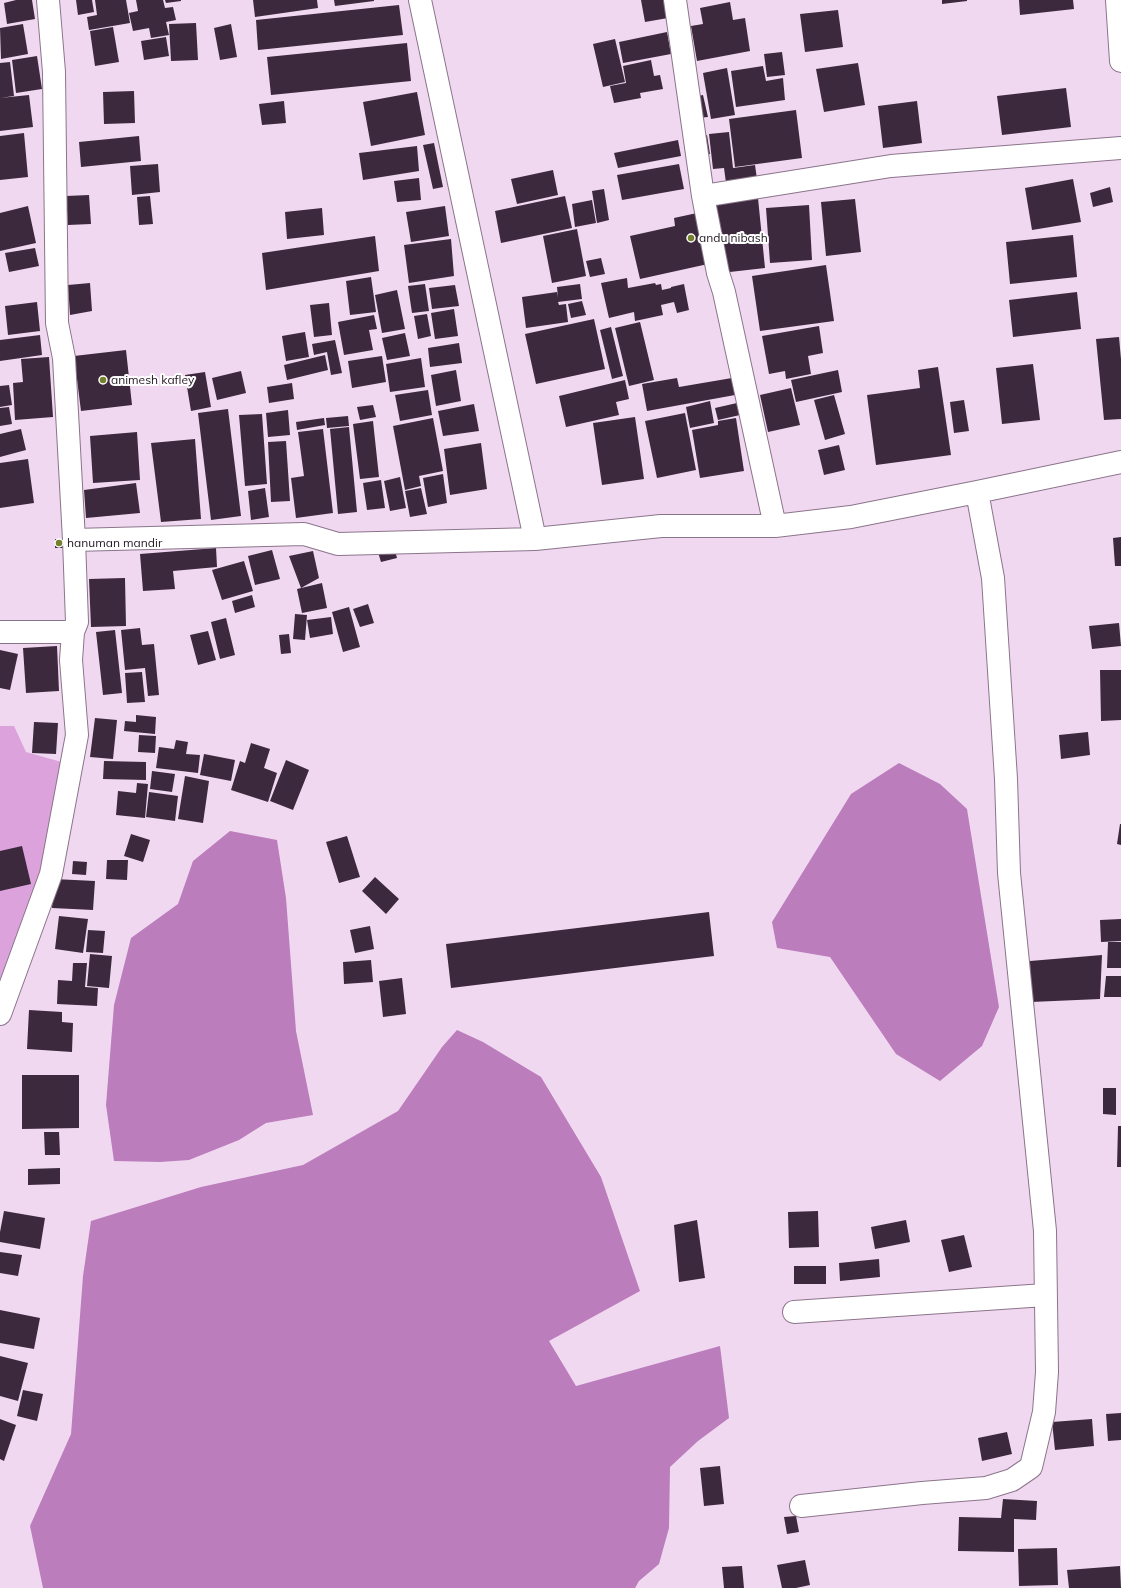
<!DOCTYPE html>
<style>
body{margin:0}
canvas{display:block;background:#f1d8f1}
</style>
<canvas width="1121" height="1588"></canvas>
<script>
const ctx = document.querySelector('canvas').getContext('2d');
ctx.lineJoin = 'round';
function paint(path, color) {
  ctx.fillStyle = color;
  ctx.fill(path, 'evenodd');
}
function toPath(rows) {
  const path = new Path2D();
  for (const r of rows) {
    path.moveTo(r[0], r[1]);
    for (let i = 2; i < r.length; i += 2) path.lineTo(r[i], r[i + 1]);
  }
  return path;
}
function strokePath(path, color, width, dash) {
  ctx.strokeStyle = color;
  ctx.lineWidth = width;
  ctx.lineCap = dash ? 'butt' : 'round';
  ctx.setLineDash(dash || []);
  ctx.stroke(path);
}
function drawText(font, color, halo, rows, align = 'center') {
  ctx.font = font + ' Mulish,sans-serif';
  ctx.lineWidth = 4;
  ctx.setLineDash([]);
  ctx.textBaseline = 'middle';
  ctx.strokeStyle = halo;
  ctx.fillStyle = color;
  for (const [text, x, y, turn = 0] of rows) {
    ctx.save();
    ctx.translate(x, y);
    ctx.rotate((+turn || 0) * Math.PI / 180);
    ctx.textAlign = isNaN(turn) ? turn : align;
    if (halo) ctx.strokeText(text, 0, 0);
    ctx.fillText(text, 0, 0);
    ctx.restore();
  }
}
const green = toPath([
 [0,726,14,726,26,752,65,763,45,869,0,999]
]);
const water = toPath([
 [899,763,940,784,967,809,999,1007,982,1046,940,1081,896,1054,830,957,777,948,772,922,851,794],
 [230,831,277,840,286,898,296,1031,313,1115,266,1123,239,1140,189,1160,160,1162,114,1161,106,1105,114,1005,131,938,178,904,193,861],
 [457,1030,483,1042,541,1077,601,1177,640,1291,549,1341,576,1386,720,1346,729,1418,698,1441,670,1467,669,1528,659,1564,639,1581,635,1588,43,1588,30,1526,71,1434,83,1276,91,1221,201,1187,303,1165,398,1111,442,1047]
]);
const building = toPath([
 [16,0,32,0,35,19,7,24,4,3],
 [76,0,92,0,94,12,78,15],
 [95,0,126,0,130,23,89,30,87,17,97,15],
 [136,0,163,0,165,8,173,7,176,20,166,22,169,35,151,38,149,28,133,31,129,13,138,11],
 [165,0,181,0,181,1,166,3],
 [253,0,317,0,318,8,255,17],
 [334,0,374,0,374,1,335,6],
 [641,0,665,0,668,18,645,22],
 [942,0,967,0,967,1,942,4],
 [1019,0,1073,0,1074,9,1020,15],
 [730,2,733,20,745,18,750,51,697,61,691,26,703,24,700,8],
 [399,5,403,35,258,50,256,20],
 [838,10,843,47,805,52,800,14],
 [196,23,198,60,171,61,169,24],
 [23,24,28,54,1,59,0,28],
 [231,24,237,57,220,60,214,28],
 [113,27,119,62,95,66,90,31],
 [667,32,671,54,623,63,619,42],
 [166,37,169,56,144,60,141,41],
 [615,39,625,82,603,87,593,44],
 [407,43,411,81,271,95,267,57],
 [782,52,785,75,767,77,764,54],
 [37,56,42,89,16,93,12,60],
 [651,60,654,76,660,75,663,89,640,93,641,98,614,103,610,86,626,83,623,66],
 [10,62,14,96,0,98,0,63],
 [858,63,865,105,824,112,816,69],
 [763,66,766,81,783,78,785,100,736,107,731,71],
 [727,68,735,115,711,119,703,73],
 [1066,88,1071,127,1002,135,997,96],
 [134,91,135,123,104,124,103,92],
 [417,92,425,135,371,146,363,102],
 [29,95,33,127,0,131,0,98],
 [703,95,708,117,697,118,693,97],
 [284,101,286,123,262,125,259,104],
 [917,101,922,143,883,148,878,106],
 [796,110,802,158,735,167,729,119],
 [729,132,733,168,755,165,757,179,726,183,724,168,713,169,709,134],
 [24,133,28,177,0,180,0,136],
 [707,135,710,154,704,155,701,137],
 [139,136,141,161,81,167,79,142],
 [678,140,681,156,618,168,614,153],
 [434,143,443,187,433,189,423,145],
 [417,146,419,171,363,180,359,153],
 [158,164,160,192,132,195,130,166],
 [679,164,684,189,622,200,617,175],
 [553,170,558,195,517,204,511,179],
 [419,178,421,200,397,202,394,181],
 [1073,179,1081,222,1032,230,1025,188],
 [1110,187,1113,202,1093,207,1090,193],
 [604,189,609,220,597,223,592,191],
 [89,195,91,224,68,225,66,196],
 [150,196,153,224,139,225,137,197],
 [565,196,572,228,501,243,495,211],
 [758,198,765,268,721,273,714,203],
 [855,199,861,252,826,256,821,202],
 [592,200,596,223,575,227,572,204],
 [809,205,812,260,770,263,766,208],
 [28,206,36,243,0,251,0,213],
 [445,206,449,236,411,242,406,212],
 [322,208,324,235,287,239,285,212],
 [697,213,708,264,640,279,630,236,675,226,674,218],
 [577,229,586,276,552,283,543,236],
 [1073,235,1077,277,1010,284,1006,242],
 [375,236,379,271,266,290,262,253],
 [451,239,454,276,409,283,404,245],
 [35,248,39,266,9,272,5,253],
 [601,258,605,274,590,277,586,261],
 [826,265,834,321,760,331,752,276],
 [371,277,376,312,350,315,346,281],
 [627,278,628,288,655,283,656,285,661,284,662,290,671,288,671,287,684,284,689,310,677,313,674,302,661,305,663,315,635,321,634,312,609,318,601,283],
 [90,283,92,311,70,315,68,285],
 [425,284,429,311,412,313,408,286],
 [580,284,582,299,558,302,559,305,566,304,568,322,526,328,522,297,557,292,558,298,557,287],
 [455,285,459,306,432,309,429,288],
 [397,290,405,329,382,333,375,295],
 [1077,292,1081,329,1013,337,1009,300],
 [582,301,586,315,571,318,568,304],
 [37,302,40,331,8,335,5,306],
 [329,303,332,335,314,337,310,305],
 [454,309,458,336,435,339,431,313],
 [427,314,431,336,418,339,414,316],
 [374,315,377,329,369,330,373,350,344,355,338,322],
 [594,319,605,369,536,384,525,334],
 [640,322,654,380,629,386,615,328],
 [819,326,823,353,808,356,811,374,786,379,785,371,769,374,762,336],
 [611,327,623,376,612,379,600,330],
 [305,332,309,357,286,361,282,336],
 [405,333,410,356,387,360,382,338],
 [40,335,42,355,0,361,0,340],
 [1119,337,1121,359,1121,419,1104,420,1096,339],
 [335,340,342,373,331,375,327,352,314,355,312,344],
 [459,343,462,363,430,367,428,348],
 [126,350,132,405,81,411,74,356],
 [325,355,328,370,287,380,284,365],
 [382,356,386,382,352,388,348,361],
 [49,357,53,417,15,420,13,383,23,382,21,359],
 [421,358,425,387,390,392,386,364],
 [1033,364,1040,420,1002,424,996,368],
 [938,367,951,455,876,465,867,395,920,388,918,370],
 [456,370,461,401,436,406,431,375],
 [838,370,842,392,796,402,791,380],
 [241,371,246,393,217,400,212,378],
 [205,372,211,407,191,411,185,375],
 [677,378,679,387,732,378,735,395,647,411,642,384],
 [625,380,629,399,616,402,619,415,566,427,559,396],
 [292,383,294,399,269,403,267,387],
 [9,385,12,405,0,407,0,386],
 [791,388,800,425,768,432,760,395],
 [428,390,432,415,400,421,395,395],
 [834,395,845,434,825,440,814,400],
 [964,400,969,431,954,433,950,402],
 [710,401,714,423,690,428,686,407],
 [737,403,740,415,718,420,715,408],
 [474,404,479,431,443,436,438,411],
 [373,405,376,417,360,420,357,407],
 [9,407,12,424,0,426,0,408],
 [228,409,241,516,211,520,198,413],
 [288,410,290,435,268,437,266,413],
 [685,413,696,470,657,478,645,421],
 [262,414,267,484,245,486,239,415],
 [348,416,349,426,327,428,326,418],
 [635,417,644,479,602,485,593,423],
 [324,418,325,425,297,430,296,422],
 [433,418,443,471,419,476,421,486,405,490,393,426],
 [736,418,744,471,700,478,692,430,718,425,718,421],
 [373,421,379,477,360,479,353,424],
 [349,427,357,512,338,514,330,429],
 [21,429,26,450,0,457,0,434],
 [323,429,333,513,296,518,291,478,304,476,298,432],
 [137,432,140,480,93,483,90,436],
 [195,439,201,519,161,522,151,443],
 [286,441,290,501,271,502,268,442],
 [481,443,487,489,450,495,444,449],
 [839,445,845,470,824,475,818,450],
 [28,459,34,503,0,508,0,463],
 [443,474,447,503,428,507,423,478],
 [400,477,406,508,390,511,384,481],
 [381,480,385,508,367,510,363,483],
 [136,483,140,513,86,518,84,490],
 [265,488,269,517,251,520,248,491],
 [421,488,427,514,410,517,405,491],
 [1121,537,1121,566,1115,566,1113,538],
 [55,539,63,539,63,548,55,548],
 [393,543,397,558,381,562,377,549],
 [216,548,217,567,173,571,175,589,143,591,140,554],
 [272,550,280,579,255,585,248,556],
 [313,551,319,578,301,588,289,556],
 [244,561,253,591,222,600,212,570],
 [125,578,126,626,91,627,89,579],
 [322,583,327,608,302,613,297,589],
 [252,595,255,607,235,613,232,601],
 [368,604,374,623,360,627,353,609],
 [349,607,360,647,343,652,332,612],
 [295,614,307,615,305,640,293,639],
 [331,617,333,634,310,638,307,620],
 [226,618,235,655,220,659,211,622],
 [1119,623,1121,646,1092,649,1089,626],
 [140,628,142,645,154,644,159,695,148,696,145,668,125,670,121,630],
 [115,630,122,693,103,695,96,632],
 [208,631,216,660,198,665,190,635],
 [289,634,291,653,281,654,279,635],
 [57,646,59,691,26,693,23,648],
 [0,650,18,654,10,690,0,688],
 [1100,670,1121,670,1121,720,1101,721],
 [142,672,145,702,127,703,125,673],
 [136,715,156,717,155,734,124,731,125,721,136,722],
 [95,718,117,720,113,759,90,757],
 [34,722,58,723,56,754,32,753],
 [1088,732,1090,755,1061,759,1059,735],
 [139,735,156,736,155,753,138,752],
 [176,740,188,742,186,754,200,755,198,773,156,768,159,747,174,749],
 [251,743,270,749,264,768,277,773,268,802,231,790,240,761,245,763],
 [204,754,235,760,231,781,200,775],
 [286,760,309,770,293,810,270,801],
 [104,761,146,762,146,780,103,779],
 [152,771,175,774,172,792,150,789],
 [185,776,209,781,203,823,178,819],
 [137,783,148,784,145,818,116,815,118,791,136,793],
 [149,792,178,796,175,821,146,817],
 [1120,824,1121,824,1121,845,1117,844],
 [131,834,150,840,143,862,124,856],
 [347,836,360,877,339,883,326,842],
 [22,846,31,884,0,891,0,851],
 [107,860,128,860,127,880,106,879],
 [73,861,87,862,86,875,72,874],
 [375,877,399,899,386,914,362,891],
 [54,879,95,881,93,910,52,908],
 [709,912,714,956,451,988,446,944],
 [59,916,88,919,83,953,55,949],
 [1121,919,1121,941,1101,942,1100,920],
 [370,926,374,949,355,953,350,930],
 [88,930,105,931,103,953,86,952],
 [1108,942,1121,942,1121,968,1107,968],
 [90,954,112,956,109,988,87,986],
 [1102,955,1100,999,1031,1002,1030,961],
 [371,960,373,982,344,984,343,962],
 [73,963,87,963,85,987,98,988,97,1006,57,1004,58,980,72,981],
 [1106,976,1121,976,1121,997,1104,997],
 [402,978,406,1014,383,1017,379,981],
 [29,1010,62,1012,62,1022,73,1023,72,1052,27,1049],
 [22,1075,79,1075,79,1128,22,1129],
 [1103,1088,1116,1088,1116,1115,1103,1114],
 [1118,1126,1121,1126,1121,1167,1117,1167],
 [44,1132,59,1132,60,1155,45,1155],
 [60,1168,60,1184,28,1185,28,1169],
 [4,1211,45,1218,40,1249,0,1242,0,1232],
 [818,1211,819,1247,789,1248,788,1212],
 [697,1220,705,1278,679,1282,674,1225],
 [906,1220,910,1242,875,1249,871,1227],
 [964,1235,972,1267,949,1272,941,1240],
 [0,1252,22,1255,18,1276,0,1273],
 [879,1259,880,1277,840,1281,839,1263],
 [794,1266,826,1266,826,1284,794,1284],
 [0,1310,40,1318,34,1349,0,1343],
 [0,1356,28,1363,18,1401,0,1396],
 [23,1390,43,1394,37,1421,17,1416],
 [1121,1413,1121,1440,1108,1441,1106,1414],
 [0,1419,16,1425,4,1461,0,1459],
 [1092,1419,1094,1446,1055,1450,1052,1422],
 [1007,1432,1012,1454,982,1461,978,1438],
 [720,1466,724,1504,704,1506,700,1468],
 [1003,1499,1037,1501,1036,1520,1014,1519,1014,1552,958,1551,959,1517,1001,1518],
 [796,1516,799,1532,787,1534,784,1517],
 [1057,1548,1058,1585,1019,1586,1018,1549],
 [805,1560,810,1585,796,1588,782,1588,777,1565],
 [742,1566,744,1588,724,1588,722,1567],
 [1120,1566,1121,1588,1069,1588,1067,1570]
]);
const minor = toPath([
 [48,0,54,72,57,323,64,358,74,540],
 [420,0,535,539],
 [675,0,703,196,718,273,724,292,775,526],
 [1117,0,1121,61],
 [703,196,891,166,1121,148],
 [0,632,73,632,77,622,74,540,304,534,338,544,535,539,661,526,775,526,851,517,977,492,1121,462],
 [0,1014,51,874,77,735,71,660,73,632],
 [794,1312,1045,1295],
 [801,1506,922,1493,986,1488,1012,1480,1031,1467,1044,1412,1047,1372,1045,1231,1009,873,1006,779,993,578,977,492]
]);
const markers = [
 [691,238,4,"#75802d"],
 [103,380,4,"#75802d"],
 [59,543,4,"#75802d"]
];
const poiNames = [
 ["andu nibash",699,238],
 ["animesh kafley",111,380],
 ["hanuman mandir",67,543]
];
paint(green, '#dba2dc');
paint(water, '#bb7dbc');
paint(building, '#3d293d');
strokePath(minor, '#8b758b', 24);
strokePath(minor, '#fff', 22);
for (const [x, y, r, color] of markers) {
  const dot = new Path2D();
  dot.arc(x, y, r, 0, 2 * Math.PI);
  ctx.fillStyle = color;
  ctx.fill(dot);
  strokePath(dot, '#fff', 1.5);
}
drawText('12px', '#231a23', '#fff', poiNames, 'left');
</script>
